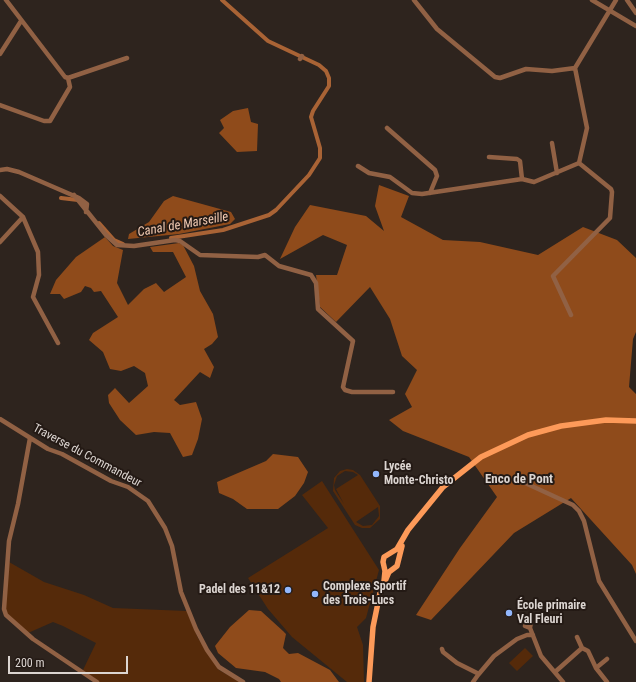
<!DOCTYPE html>
<meta charset="utf-8">
<style>
body{margin:0}
#map{position:relative;width:636px;height:682px;overflow:hidden;background:#2e241e;font-family:"Roboto Condensed",sans-serif}
canvas{display:block}
.scale{position:absolute;left:8px;top:656px;width:120px;height:18px;box-sizing:border-box;border:2px solid #dcd5d1;border-top:0;padding-left:5px;font-size:12px;line-height:14px;white-space:nowrap;color:#dcd5d1;-webkit-text-stroke:3px #241a15;paint-order:stroke}
</style>
<div id="map">
<canvas width="636" height="682"></canvas>
<div class="scale">200 m</div>
</div>
<script>
const ctx = document.querySelector('canvas').getContext('2d');
ctx.lineJoin = 'round';
function paint(path, color) {
  ctx.fillStyle = color;
  ctx.fill(path, 'evenodd');
}
function toPath(rows) {
  const path = new Path2D();
  for (const r of rows) {
    path.moveTo(r[0], r[1]);
    for (let i = 2; i < r.length; i += 2) path.lineTo(r[i], r[i + 1]);
  }
  return path;
}
function strokePath(path, color, width, dash) {
  ctx.strokeStyle = color;
  ctx.lineWidth = width;
  ctx.lineCap = dash ? 'butt' : 'round';
  ctx.setLineDash(dash || []);
  ctx.stroke(path);
}
function drawText(font, color, halo, rows, align = 'center') {
  ctx.font = font + ' "Roboto Condensed",sans-serif';
  ctx.lineWidth = 4;
  ctx.setLineDash([]);
  ctx.textBaseline = 'middle';
  ctx.strokeStyle = halo;
  ctx.fillStyle = color;
  for (const [text, x, y, turn = 0] of rows) {
    ctx.save();
    ctx.translate(x, y);
    ctx.rotate((+turn || 0) * Math.PI / 180);
    ctx.textAlign = isNaN(turn) ? turn : align;
    if (halo) ctx.strokeText(text, 0, 0);
    ctx.fillText(text, 0, 0);
    ctx.restore();
  }
}
const green = toPath([
 [347,469,353,470,360,475,380,506,380,519,370,528,362,528,355,525,333,491,334,478,340,471],
 [345,471,353,472,358,475,336,489,344,504,335,490,334,485,337,476],
 [378,507,379,516,372,525,363,526,356,522],
 [322,481,379,570,366,618,357,627,363,645,364,682,347,682,292,637,268,609,248,578,328,528,302,495],
 [9,562,44,582,84,595,113,608,187,611,198,638,219,670,240,682,99,682,83,670,96,643,63,626,53,622,28,633,7,615,5,609],
 [525,648,533,656,517,671,509,663]
]);
const forest = toPath([
 [248,108,251,122,258,124,257,151,237,152,219,133,224,128,220,120,233,111],
 [379,185,409,196,401,217,443,240,480,242,538,255,583,227,617,240,636,258,636,332,633,339,629,387,636,394,636,574,632,565,571,498,514,533,431,620,416,615,460,548,497,497,469,457,403,431,389,420,412,407,405,394,417,370,402,356,390,319,370,287,336,322,320,307,316,275,337,275,347,245,323,235,280,259,295,227,310,205,366,216,384,231,375,206],
 [173,196,231,212,235,219,230,224,179,234,128,239,129,234,149,222,164,201],
 [105,237,113,246,123,250,117,283,128,305,144,289,156,283,164,292,186,277,173,252,153,252,150,247,179,243,183,245,194,266,200,291,213,314,218,337,212,344,204,349,214,367,210,378,200,372,174,400,180,405,196,402,202,419,198,439,192,455,183,457,170,433,154,432,136,435,120,420,109,403,108,395,115,388,129,403,148,386,145,373,134,366,121,371,110,369,103,352,89,340,93,333,118,317,101,291,94,292,91,288,85,286,81,292,64,299,60,294,50,294,56,280,76,257],
 [273,454,298,457,308,472,304,483,295,496,278,509,247,509,233,499,219,493,217,482,266,461],
 [249,610,261,611,283,631,286,634,283,648,289,654,298,653,330,670,339,682,281,682,279,679,265,672,236,668,218,653,215,646,230,627]
]);
const canal = toPath([
 [61,198,78,200],
 [99,223,114,240,123,244],
 [171,238,223,230,269,215,276,210,309,175,320,158,320,148,311,117,313,111,329,86,329,78,326,71,319,65,268,41,222,0]
]);
const minor = toPath([
 [6,0,65,77,68,78,127,58],
 [414,0,437,29,495,77,500,78,526,69,552,71,575,68],
 [592,0,636,26],
 [627,0,636,13],
 [0,54,21,21],
 [300,59,302,56],
 [0,105,44,121,50,121,70,87,68,78],
 [387,128,435,170,437,176,430,193],
 [552,143,557,173],
 [489,157,517,159,520,161,522,179],
 [358,166,369,173,390,177,412,193,422,194,522,179,534,182,579,163],
 [0,170,7,169,19,172,79,198,87,204,86,212],
 [74,195,106,235,117,245,134,246,175,240,180,241,200,255,258,257,265,255,279,266,311,275,316,283,318,309,353,341,343,387,345,390,352,392,393,392],
 [0,196,23,217],
 [0,242,23,217,38,252,39,275,33,297,58,343],
 [571,315,553,276,610,218,612,192,611,189,579,163,587,128,575,68,616,0],
 [0,419,48,449,62,454,111,481,128,487,148,501,165,528,172,546,181,592,196,629,207,650,219,667,243,682],
 [30,438,18,504,9,541,4,609,6,615,33,639,97,682],
 [523,482,573,505,579,511,584,521,599,581,636,641],
 [530,628,525,626,527,621,531,622,530,628,541,656,563,682],
 [577,637,582,648],
 [582,648,588,651,596,668,607,682],
 [442,649,443,652,457,663,477,673,478,675,473,682],
 [596,668,607,659],
 [555,672,582,648],
 [478,675,494,656,517,639,527,635,533,635]
]);
const major = toPath([
 [384,581,385,571,383,562,384,557,397,549,408,530,443,487,481,457,528,435,561,426,606,420,636,421],
 [369,682,373,627,380,593,389,572,397,566,402,546]
]);
const markers = [
 [376,474,4,"#92b7fd"],
 [288,590,4,"#92b7fd"],
 [315,594,4,"#92b7fd"],
 [509,613,4,"#92b7fd"]
];
const streetNames = [
 ["Traverse du Commandeur",87,456,28]
];
const poiNames = [
 ["Lycée",384,467],
 ["Monte-Christo",384,481],
 ["Complexe Sportif",323,587],
 ["des Trois-Lucs",323,601],
 ["Padel des 11&12",280,590,"right"],
 ["École primaire",517,606],
 ["Val Fleuri",517,620]
];
const waterNames = [
 ["Canal de Marseille",183,225,-10]
];
const neighbourhoodNames = [
 ["Enco de Pont",519,480]
];
paint(green, '#552a0a');
paint(forest, '#8f4b1b');
strokePath(canal, '#a96335', 4);
strokePath(minor, '#916144', 4.5);
strokePath(major, '#fd9a59', 5.5);
for (const [x, y, r, color] of markers) {
  const dot = new Path2D();
  dot.arc(x, y, r, 0, 2 * Math.PI);
  ctx.fillStyle = color;
  ctx.fill(dot);
  strokePath(dot, '#241a15', 1.5);
}
drawText('12px', '#dcd5d1', '#241a15', streetNames);
drawText('bold 12px', '#dcd5d1', '#241a15', poiNames, 'left');
drawText('italic 13px', '#f4ccb4', '#241a15', waterNames);
drawText('bold 13px', '#dcd5d1', '#241a15', neighbourhoodNames);
</script>
